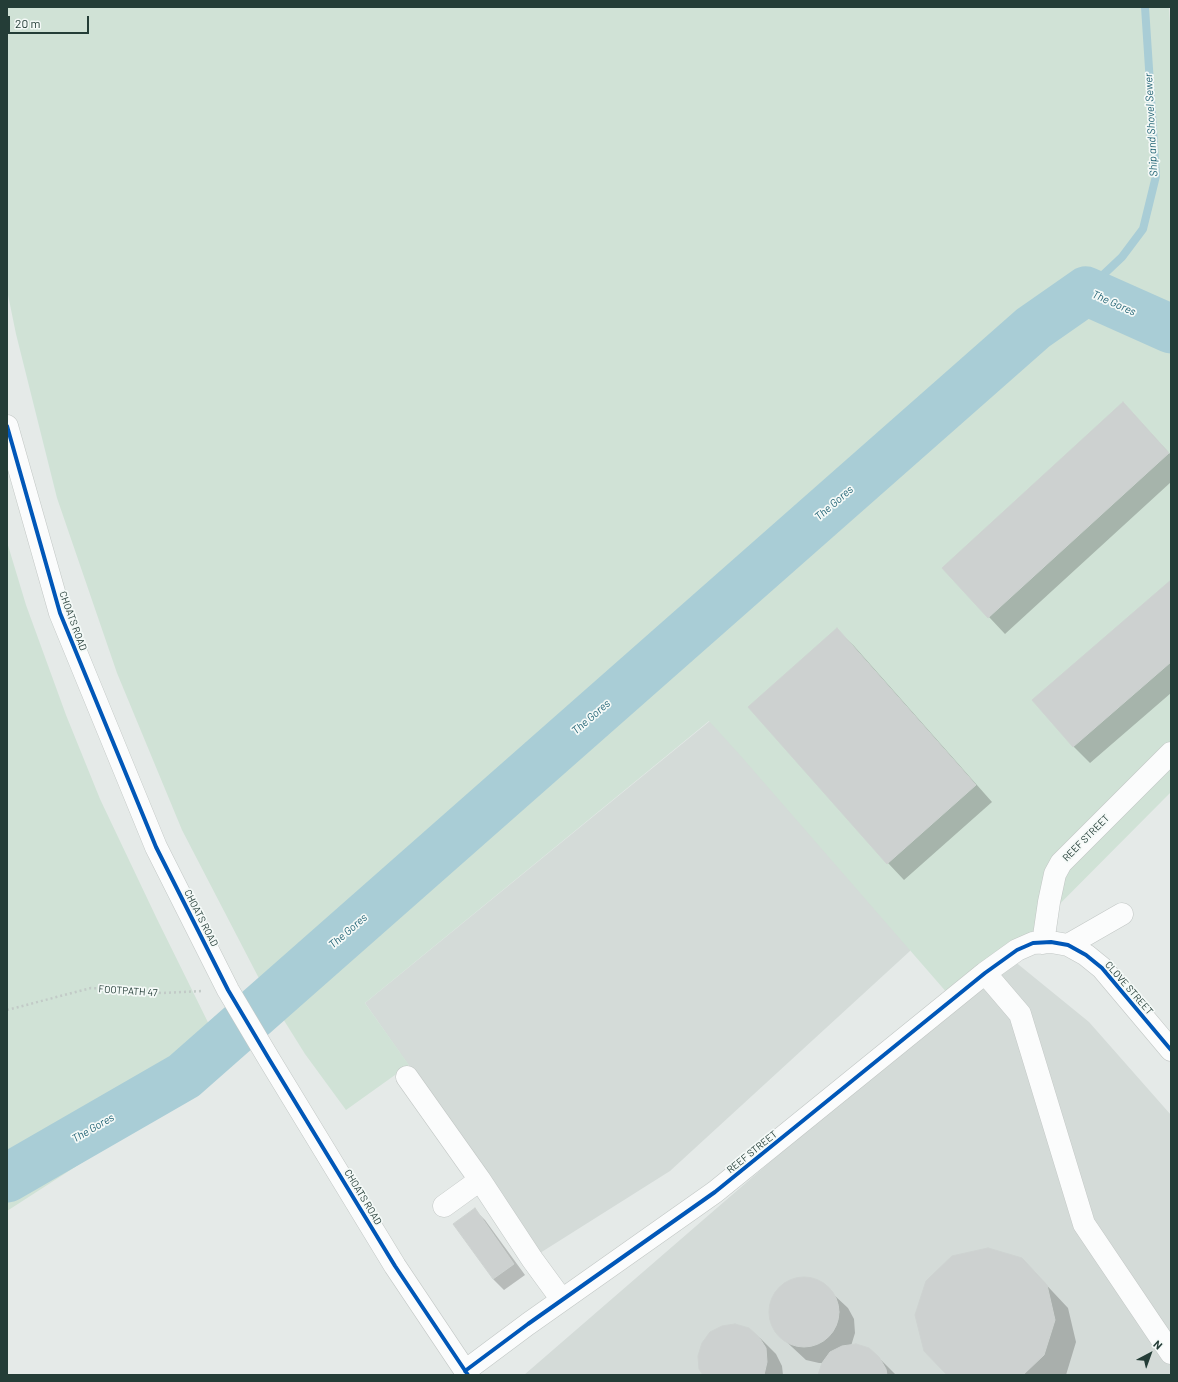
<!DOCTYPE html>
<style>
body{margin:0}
#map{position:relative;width:1178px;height:1382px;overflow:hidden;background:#e5eae8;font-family:Barlow,sans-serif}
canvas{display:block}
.frame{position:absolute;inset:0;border:8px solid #243d37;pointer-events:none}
.north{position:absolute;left:1130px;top:1334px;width:40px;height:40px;-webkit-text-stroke:3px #f4f9f7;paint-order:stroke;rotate:41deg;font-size:11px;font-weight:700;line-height:16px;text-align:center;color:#243d37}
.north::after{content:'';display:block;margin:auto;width:14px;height:18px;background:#243d37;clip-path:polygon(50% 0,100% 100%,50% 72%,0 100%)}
.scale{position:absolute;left:8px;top:16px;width:81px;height:18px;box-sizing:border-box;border:2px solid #243d37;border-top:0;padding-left:5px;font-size:12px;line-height:14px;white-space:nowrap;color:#243d37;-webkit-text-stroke:3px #f4f9f7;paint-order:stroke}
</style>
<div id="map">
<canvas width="1178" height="1382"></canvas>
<div class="frame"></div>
<div class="north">N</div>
<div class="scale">20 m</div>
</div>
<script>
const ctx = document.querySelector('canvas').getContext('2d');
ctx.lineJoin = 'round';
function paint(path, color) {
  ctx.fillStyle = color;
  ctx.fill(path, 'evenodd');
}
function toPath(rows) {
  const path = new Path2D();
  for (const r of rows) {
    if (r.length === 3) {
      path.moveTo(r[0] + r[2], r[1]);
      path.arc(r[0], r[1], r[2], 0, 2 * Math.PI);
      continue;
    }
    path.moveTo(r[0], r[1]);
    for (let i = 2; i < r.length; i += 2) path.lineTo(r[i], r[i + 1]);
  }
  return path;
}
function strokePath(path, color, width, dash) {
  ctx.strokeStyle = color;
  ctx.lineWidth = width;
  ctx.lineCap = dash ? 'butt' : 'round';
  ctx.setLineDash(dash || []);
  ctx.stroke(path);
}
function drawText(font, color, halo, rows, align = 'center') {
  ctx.font = font + ' Barlow,sans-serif';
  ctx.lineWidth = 3.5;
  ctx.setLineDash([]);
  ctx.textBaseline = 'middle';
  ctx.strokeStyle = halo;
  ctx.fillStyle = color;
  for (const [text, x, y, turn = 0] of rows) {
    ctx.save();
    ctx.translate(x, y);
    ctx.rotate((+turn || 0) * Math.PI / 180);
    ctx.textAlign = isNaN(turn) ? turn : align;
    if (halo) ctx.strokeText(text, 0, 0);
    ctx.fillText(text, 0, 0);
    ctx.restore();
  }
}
const built = toPath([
 [1124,364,910,951,670,1171,540,1253,365,1003,710,721],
 [1008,956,1089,1022,1171,1115,1171,1375,524,1375]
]);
const green = toPath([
 [7,7,1169,7,1171,40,1171,792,1008,956,955,1002,740,755,709,721,365,1003,409,1065,346,1110,305,1054,265,990,182,830,117,673,57,498,16,334,7,290],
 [7,542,26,605,66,715,100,799,157,919,230,1067,7,1211]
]);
const shadow = toPath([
 [1123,403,1171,455,1171,482,1005,634,943,568],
 [1171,581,1171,693,1090,763,1074,747,1034,700],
 [837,630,854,646,992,802,904,880,888,863],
 [474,1209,485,1220,525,1275,504,1290,493,1279],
 [1022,1259,1068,1308,1076,1342,1066,1375,948,1375],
 [807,1279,820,1282,848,1308,854,1319,855,1333,851,1346,879,1358,896,1375,819,1375,823,1363,819,1363,806,1360,778,1334,772,1323,771,1309,774,1297,782,1287,794,1280],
 [759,1337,776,1354,782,1366,783,1375,704,1375]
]);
const stream = toPath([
 [1086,291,1122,257,1143,229,1156,176,1145,7]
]);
const river = toPath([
 [7,1178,184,1076,1033,328,1086,291,1171,329]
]);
const building = toPath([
 [1123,402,1169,453,988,618,942,568,1123,402],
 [1171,580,1171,662,1073,747,1032,700,1171,580],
 [837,628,976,785,887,864,748,707,837,628],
 [475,1208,514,1264,493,1279,453,1224,475,1208],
 [988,1248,1022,1258,1047,1285,1055,1320,1044,1355,1023,1375,947,1375,924,1351,915,1315,926,1281,952,1256,988,1248],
 [804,1312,35],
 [735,1324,749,1328,759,1337,766,1348,767,1362,764,1375,703,1375,699,1369,698,1356,702,1343,710,1332,722,1326,735,1324],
 [856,1344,869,1348,879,1357,886,1369,887,1375,818,1375,822,1363,830,1352,842,1346,856,1344]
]);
const path = toPath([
 [7,1010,91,988,162,993,202,991]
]);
const minor = toPath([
 [7,426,60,613,156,847,228,990,269,1059,395,1266,468,1375],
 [1043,943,1049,902,1055,874,1061,863,1171,753],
 [1068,945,1122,914],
 [985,973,1020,1014,1084,1224,1171,1353],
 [407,1077,480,1180,532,1259,562,1300],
 [444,1206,480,1180],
 [465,1371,528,1324,715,1192,985,973,1017,950,1033,943,1051,942,1068,945,1086,955,1102,968,1171,1050]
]);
const cycleway = toPath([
 [7,426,60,613,156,847,228,990,269,1059,395,1266,468,1375],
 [465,1371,528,1324,715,1192,985,973,1017,950,1033,943,1051,942,1068,945,1086,955,1102,968,1171,1050]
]);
const streetNames = [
 ["CHOATS ROAD",73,621,70],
 ["REEF STREET",1086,838,-45],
 ["CHOATS ROAD",201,918,63],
 ["CLOVE STREET",1129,988,49],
 ["FOOTPATH 47",128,991,4],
 ["REEF STREET",752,1152,-39],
 ["CHOATS ROAD",363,1197,59]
];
const waterNames = [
 ["Ship and Shovel Sewer",1151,125,-93],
 ["The Gores",1114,303,24],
 ["The Gores",834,503,-41],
 ["The Gores",591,717,-41],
 ["The Gores",348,931,-41],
 ["The Gores",93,1128,-30]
];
paint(built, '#d4dbd8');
paint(green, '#d0e2d6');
paint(shadow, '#0003');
strokePath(stream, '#a9cdd6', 8);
strokePath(river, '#a9cdd6', 49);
paint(building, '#cdd1d0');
strokePath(building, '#ced3d1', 1);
strokePath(minor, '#c2c7c5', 23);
strokePath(path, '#c2cac7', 2.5, [2, 3]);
strokePath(minor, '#fbfcfc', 22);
strokePath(cycleway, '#0057b8', 4);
drawText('10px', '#243d37', '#f4f9f7', streetNames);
drawText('italic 11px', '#216375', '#f4f9f7', waterNames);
</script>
